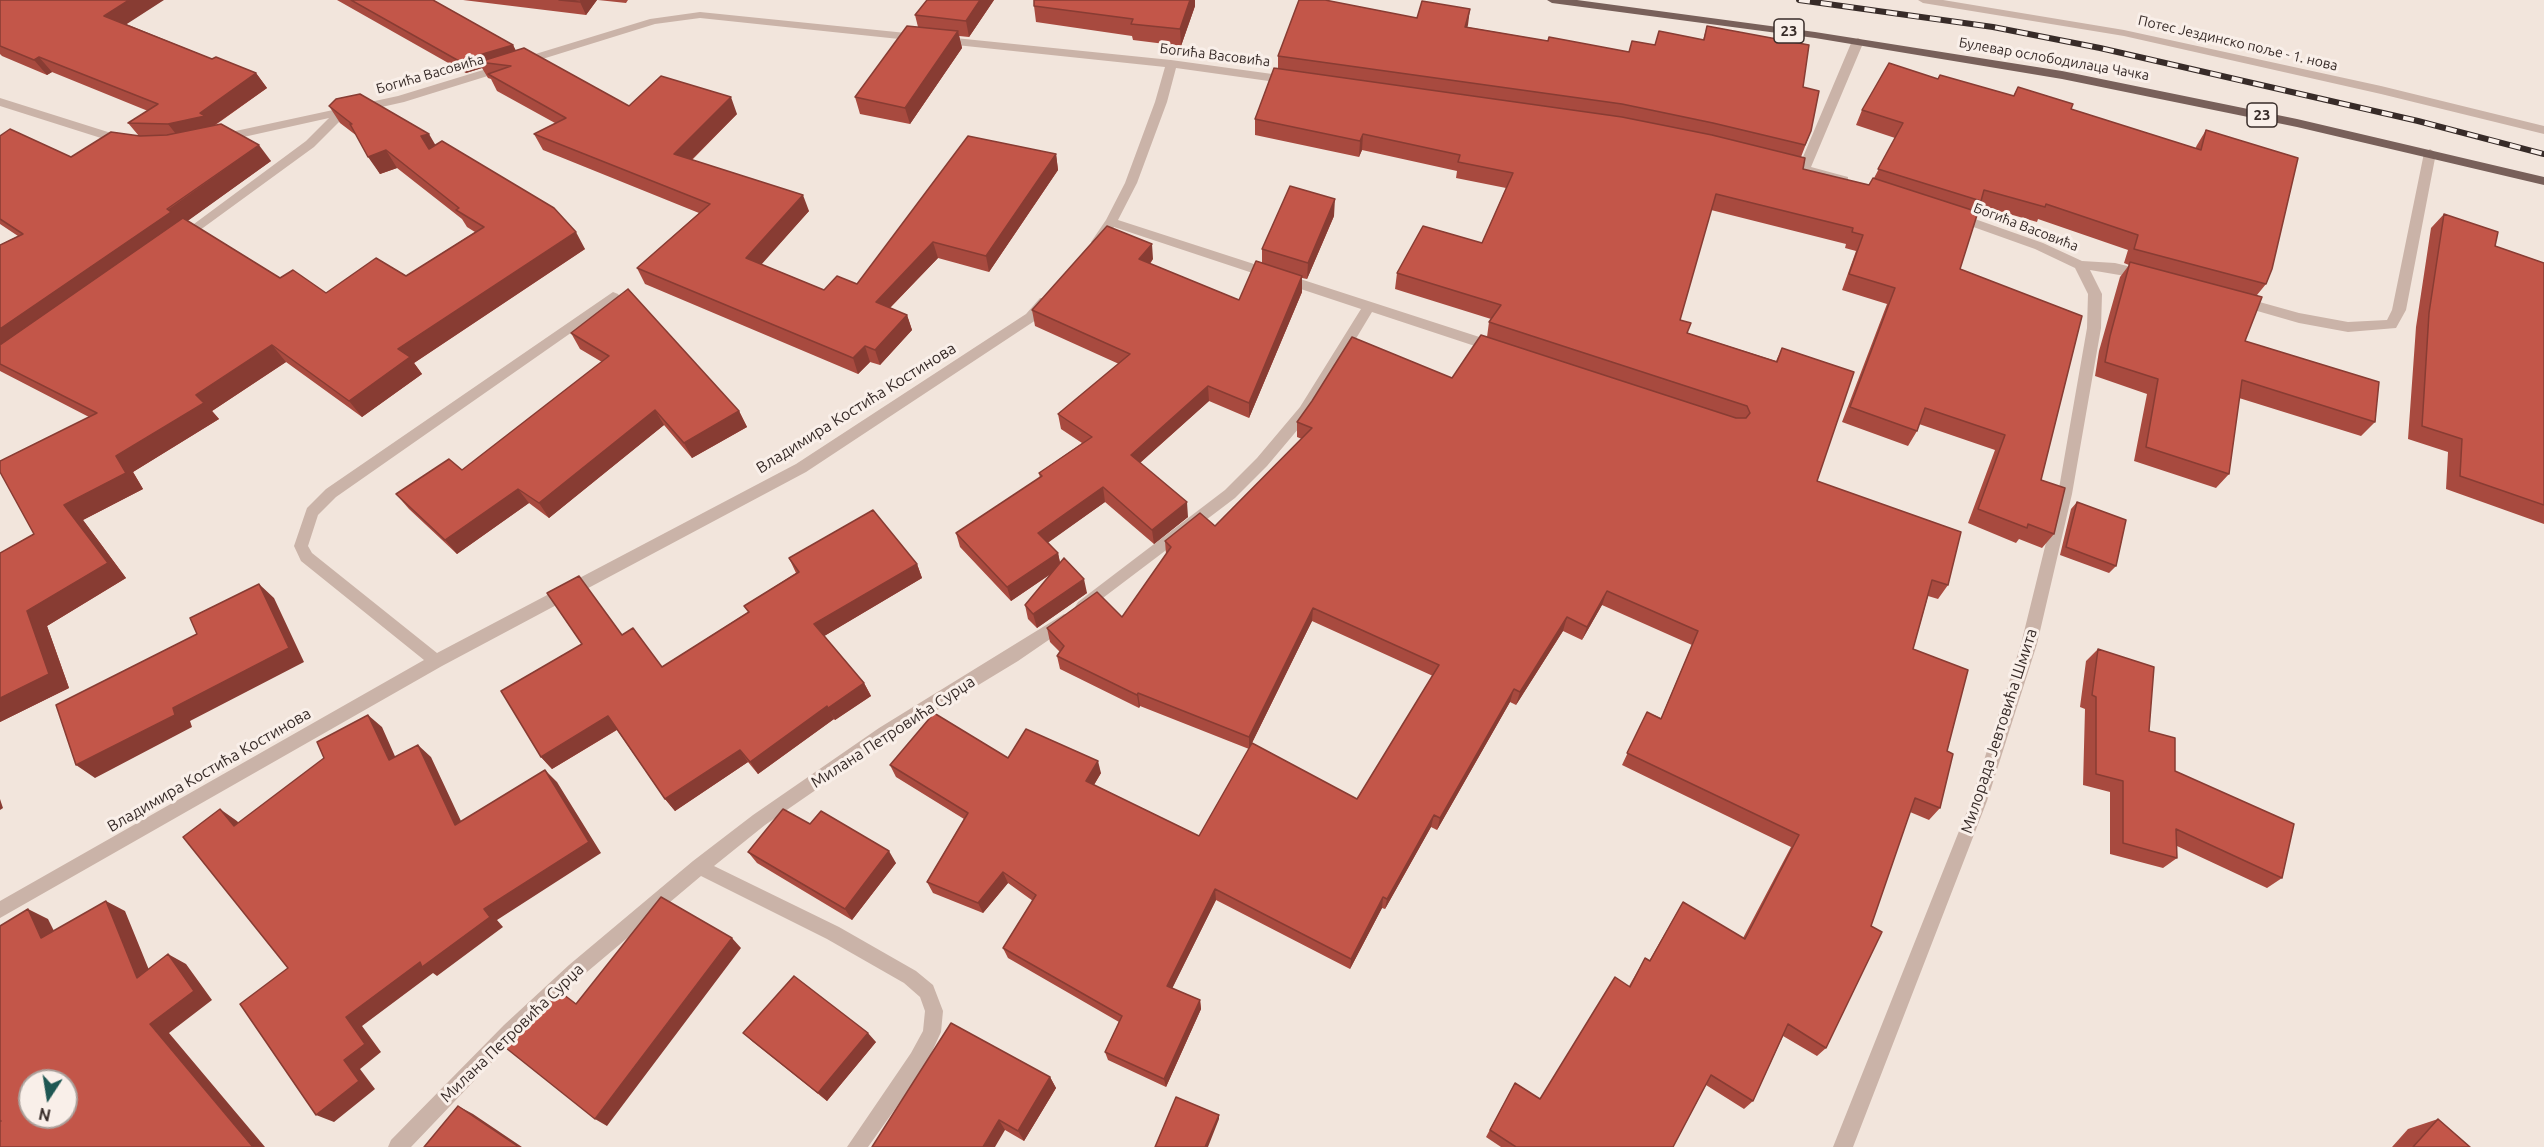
<!DOCTYPE html>
<meta charset="utf-8">
<style>
body{margin:0}
#map{position:relative;width:2544px;height:1147px;overflow:hidden;background:#f2e5dc;font-family:Ubuntu,sans-serif}
canvas{display:block}
.north{position:absolute;left:18px;top:1069px;width:60px;height:60px;box-sizing:border-box;background:#f9efe9;border:2px solid #aba19c;border-radius:50%;rotate:192deg;font-size:16px;font-weight:700;line-height:24px;text-align:center;color:#372b28}
.north::after{content:'';display:block;margin:auto;width:21px;height:27px;background:#1f5753;clip-path:polygon(50% 0,100% 100%,50% 72%,0 100%)}
</style>
<div id="map">
<canvas width="2544" height="1147"></canvas>
<div class="north">N</div>
</div>
<script>
const ctx = document.querySelector('canvas').getContext('2d');
ctx.lineJoin = 'round';
function toPath(rows) {
  const path = new Path2D();
  for (const r of rows) {
    path.moveTo(r[0], r[1]);
    for (let i = 2; i < r.length; i += 2) path.lineTo(r[i], r[i + 1]);
  }
  return path;
}
function paint(path, color) {
  ctx.fillStyle = color;
  ctx.fill(path, 'evenodd');
}
function strokePath(path, color, width, dash) {
  ctx.strokeStyle = color;
  ctx.lineWidth = width;
  ctx.lineCap = dash ? 'butt' : 'round';
  ctx.setLineDash(dash || []);
  ctx.stroke(path);
}
function drawText(font, color, halo, rows, align = 'center') {
  ctx.font = font + ' Ubuntu,sans-serif';
  ctx.lineWidth = 6;
  ctx.setLineDash([]);
  ctx.textBaseline = 'middle';
  ctx.strokeStyle = halo;
  ctx.fillStyle = color;
  for (const [text, x, y, turn = 0] of rows) {
    ctx.save();
    ctx.translate(x, y);
    ctx.rotate((+turn || 0) * Math.PI / 180);
    ctx.textAlign = isNaN(turn) ? turn : align;
    if (halo) ctx.strokeText(text, 0, 0);
    ctx.fillText(text, 0, 0);
    ctx.restore();
  }
}
const street = toPath([
 [1918,0,1943,0,2124,30,2381,86,2544,126,2544,134,2381,94,2124,36,1923,3,1918,0],
 [700,12,1171,60,1294,77,1296,80,1290,84,1176,68,1167,102,1137,183,1118,220,1501,344,1503,348,1496,353,1372,312,1310,415,1267,466,1235,498,1083,613,1078,612,1075,607,1078,602,1225,490,1257,458,1300,407,1361,309,1114,227,1101,245,1093,245,1091,242,1106,220,1125,183,1155,102,1165,67,700,18,655,24,404,102,346,115,314,147,185,241,177,241,175,238,306,141,329,118,221,142,215,138,217,135,398,96,650,19,700,12],
 [1858,38,1864,41,1811,167,1848,177,1848,183,1844,184,1779,166,1779,160,1783,159,1800,164,1852,41,1858,38],
 [0,98,127,138,129,141,123,145,0,106,0,98],
 [2430,149,2436,153,2406,310,2396,328,2348,332,2299,323,2233,304,2231,301,2238,296,2299,313,2348,322,2387,320,2392,310,2424,153,2430,149],
 [1955,212,2043,243,2082,261,2115,263,2148,271,2149,274,2143,279,2090,270,2102,294,2101,328,2072,494,2037,644,1987,801,1853,1147,1833,1147,1971,801,2021,644,2058,494,2087,328,2088,294,2075,268,2035,249,1951,219,1949,216,1955,212],
 [613,292,618,294,620,297,618,300,336,497,318,515,308,546,312,553,437,653,796,464,1026,314,1040,298,1050,298,1052,301,1036,320,806,472,442,666,0,918,0,901,424,660,301,561,294,546,307,508,326,489,613,292],
 [1064,614,1069,616,1072,621,1069,626,1018,661,891,738,765,825,714,866,839,927,916,971,933,985,943,1011,941,1032,925,1067,868,1147,847,1147,911,1053,923,1031,925,1011,920,997,904,983,827,939,701,876,581,977,516,1037,411,1147,388,1147,391,1140,504,1025,569,965,693,861,753,815,879,728,1064,614]
]);
const primary = toPath([
 [1547,0,1577,0,1815,32,2062,71,2297,119,2544,177,2544,185,2297,127,2062,79,1815,38,1552,3,1547,0]
]);
const rail = toPath([
 [1799,0,1993,27,2100,48,2418,121,2544,154]
]);
const wall = toPath([
 [0,0,126,24,212,59,256,73,267,88,214,126,271,161,187,221,280,278,326,293,406,276,475,232,467,227,462,219,397,168,380,174,357,136,340,123,329,106,435,145,585,249,414,363,422,374,362,417,286,362,212,411,219,419,133,472,143,489,83,520,126,578,47,626,69,688,0,722,0,553,34,534,89,417,0,371,0,245,18,236,0,224,0,136,71,157,139,136,128,123,148,111,52,72,47,75,2,56,0,54],
 [337,0,433,0,513,45,516,51,629,106,737,114,692,160,809,211,761,264,824,290,857,284,1056,154,1058,170,989,272,938,258,890,308,907,315,912,330,880,365,870,362,858,374,645,284,637,268,699,213,543,150,534,134,555,123,497,91,491,79,488,78,482,68,466,73],
 [463,0,597,0,586,15],
 [598,0,628,0,626,3],
 [994,0,969,37,959,36,962,48,910,124,860,114,855,97,918,27,915,15],
 [1034,0,1195,0,1195,6,1181,46,1133,40,1132,36,1036,22,1034,6],
 [1707,26,1803,87,1811,131,1801,157,1803,169,1869,185,1874,178,1895,138,1856,125,1862,110,1938,79,2013,96,2018,87,2071,109,2195,149,2197,145,2206,130,2266,284,2257,295,2245,341,2375,422,2361,436,2239,398,2229,474,2216,488,2134,461,2147,394,2095,376,2099,351,2120,277,2129,265,2124,263,2128,250,2038,219,2037,222,1978,205,1976,211,1960,269,2041,480,2054,534,2042,548,2019,539,2016,543,1968,523,1995,450,1919,424,1917,431,1908,446,1842,422,1887,304,1842,290,1856,251,1845,248,1846,244,1711,210,1680,320,1687,333,1776,361,1782,348,1817,481,1948,585,1938,599,1928,596,1913,649,1947,751,1940,808,1929,820,1910,812,1826,1048,1817,1056,1783,1036,1753,1101,1744,1109,1706,1085,1673,1147,1501,1147,1486,1137,1515,1083,1540,1099,1629,986,1645,958,1649,961,1683,902,1743,938,1791,847,1622,765,1647,712,1661,718,1692,645,1602,605,1582,640,1563,631,1516,705,1510,702,1437,830,1431,827,1385,909,1382,908,1350,969,1216,900,1172,988,1200,1000,1201,1009,1166,1087,1108,1060,1105,1052,1119,1022,1008,958,1003,948,1033,901,1008,883,983,913,933,893,927,882,964,819,896,777,890,765,1008,758,1101,773,1094,785,1199,836,1357,799,1433,676,1312,621,1249,749,1140,706,1139,708,1060,669,1057,656,1060,652,1050,642,1047,628,1122,617,1166,554,1165,541,1215,526,1302,439,1297,437,1297,422,1452,378,1487,337,1489,322,1491,319,1395,289,1397,273,1482,243,1506,188,1456,178,1457,171,1362,150,1359,157,1255,135,1255,119,1278,69,1278,56,1467,27,1548,41,1629,52,1655,45,1703,40],
 [2444,214,2495,246,2544,263,2544,524,2446,489,2448,452,2408,439,2416,327,2431,228],
 [1334,216,1307,279,1302,278,1302,292,1249,418,1209,401,1140,463,1188,517,1154,544,1105,502,1048,542,1058,553,1060,563,1087,593,1037,628,1028,619,1025,605,1052,573,1011,601,960,547,956,533,1040,478,1039,473,1082,443,1061,429,1058,414,1119,364,1035,326,1032,310,1153,259,1150,264,1239,300,1262,263,1262,249],
 [571,333,739,411,747,427,692,458,664,425,549,518,529,503,457,554,409,509,396,494,462,470,602,362,580,349],
 [2077,502,2116,566,2109,573,2060,555,2071,509],
 [789,558,917,564,922,578,824,636,864,683,871,696,835,720,834,719,758,774,748,762,675,811,665,799,617,730,552,769,541,757,582,644,622,635,662,667,748,612,744,606,796,573],
 [2098,649,2149,731,2175,771,2282,878,2267,888,2177,846,2177,858,2163,868,2110,854,2110,792,2083,785,2085,709,2080,707,2086,661],
 [810,824,896,863,852,920,757,863,748,852],
 [743,1033,876,1042,827,1101,753,1042],
 [1050,1077,1056,1088,1024,1141,1005,1130,872,1147],
 [2438,1119,2470,1147,2392,1147,2408,1129]
]);
const shadedWall = toPath([
 [129,0,164,0,116,31,104,16],
 [582,0,597,0,586,15,580,2],
 [980,0,994,0,969,37,966,21],
 [1190,0,1195,0,1195,6,1181,46,1180,29],
 [1470,9,1468,25,1463,43,1465,27],
 [958,31,962,48,910,124,905,108],
 [513,45,519,57,479,62,482,68,466,73,459,61],
 [39,57,52,72,47,75,34,60],
 [256,73,267,88,213,126,180,139,168,124,200,113],
 [731,97,737,114,681,170,674,154],
 [429,134,439,151,432,154,421,136],
 [1363,134,1362,150,1359,157,1360,141],
 [259,145,271,161,0,356,0,329],
 [386,150,397,168,380,174,368,157],
 [1056,154,1058,170,989,272,986,256],
 [803,195,809,211,753,274,746,258],
 [1335,199,1334,216,1307,279,1308,263],
 [576,232,585,249,414,363,422,374,362,417,349,401,398,349],
 [933,242,938,258,881,317,876,302],
 [1152,244,1153,259,1140,275,1139,259],
 [1302,276,1302,292,1249,418,1249,403],
 [907,315,912,330,880,365,875,350],
 [272,345,286,362,212,411,219,419,133,472,143,489,83,520,126,578,47,626,69,688,0,722,0,698,27,611,64,505,116,456,196,395],
 [865,346,870,362,858,374,853,358],
 [1208,386,1209,401,1133,469,1131,455],
 [655,410,664,425,549,518,539,503],
 [739,411,747,427,692,458,684,443],
 [1103,487,1105,502,1042,547,1038,533],
 [518,489,529,503,457,554,445,540],
 [1187,502,1188,517,1154,544,1152,530],
 [1058,553,1061,567,1011,601,1007,587],
 [917,564,922,578,821,638,814,624],
 [1084,579,1087,593,1037,628,1033,614],
 [259,584,274,598,304,662,190,721,192,727,95,778,76,765,173,708],
 [1607,591,1602,605,1582,640,1587,627],
 [1313,608,1312,621,1249,749,1249,737],
 [1567,617,1563,631,1516,705,1520,692],
 [864,683,871,696,835,720,828,708],
 [1514,689,1510,702,1437,830,1440,818],
 [1138,693,1140,706,1139,708,1137,695],
 [827,706,834,719,758,774,750,762],
 [368,715,382,727,402,772,389,760],
 [608,716,618,729,552,769,541,757],
 [418,745,431,757,468,836,455,825],
 [740,750,748,762,675,811,665,799],
 [1098,761,1101,773,1089,793,1086,781],
 [545,770,557,782,601,853,497,920,503,927,437,976,433,973,362,1026,381,1052,360,1069,375,1089,334,1122,316,1115,344,1060,346,1017,484,909],
 [0,799,3,808,0,810],
 [220,809,237,821,251,837,234,826],
 [1434,815,1431,827,1385,909,1387,899],
 [889,851,896,863,852,920,845,909],
 [1003,872,1008,883,983,913,978,903],
 [1215,889,1216,900,1169,995,1167,986],
 [1383,897,1382,908,1350,969,1351,959],
 [106,901,125,911,156,987,137,978],
 [28,909,48,919,62,947,41,938],
 [732,938,741,948,607,1126,595,1119],
 [168,954,186,964,212,1000,169,1033,265,1147,253,1147,150,1024],
 [1200,1000,1201,1009,1166,1087,1164,1079],
 [868,1033,876,1042,827,1101,818,1093],
 [1050,1077,1056,1088,1024,1141,1018,1131],
 [458,1106,473,1114,522,1147,519,1147],
 [1219,1115,1219,1119,1208,1147,1205,1147],
 [999,1120,1005,1130,995,1147,983,1147]
]);
const building = toPath([
 [0,0,129,0,104,16,212,59,216,57,256,73,200,113,205,116,168,124,128,123,158,104,39,57,34,60,0,46,0,0],
 [351,0,433,0,513,45,459,61,351,0],
 [559,0,582,0,580,2,559,0],
 [927,0,980,0,966,21,915,15,927,0],
 [1034,0,1190,0,1180,29,1131,24,1133,19,1034,6,1034,0],
 [1299,0,1325,0,1417,18,1422,1,1470,9,1465,27,1548,41,1549,37,1629,52,1632,41,1655,45,1659,31,1704,40,1707,26,1809,45,1803,87,1819,91,1811,131,1805,145,1713,123,1622,104,1278,56,1299,0],
 [907,26,958,31,905,108,855,97,907,26],
 [524,48,629,106,661,76,731,97,674,154,803,195,746,258,824,290,837,276,857,284,968,136,1056,154,986,256,933,242,876,302,907,315,875,350,865,346,853,358,637,268,710,204,534,134,566,118,488,74,511,66,479,62,524,48],
 [1889,63,1938,79,1940,75,2014,96,2018,87,2073,104,2071,109,2201,150,2206,130,2298,158,2272,269,2266,284,2134,249,2138,235,2046,204,2045,207,1984,190,1981,201,1878,169,1903,123,1862,110,1889,63],
 [1274,68,1622,117,1712,135,1805,158,1803,169,1869,185,1873,178,1978,212,1960,269,2082,316,2041,480,2065,488,2054,534,2028,524,2027,528,1978,509,2005,435,1925,408,1917,431,1850,407,1895,288,1849,274,1863,235,1852,232,1853,228,1716,194,1680,320,1691,323,1687,333,1777,362,1782,348,1854,372,1817,481,1961,532,1948,585,1932,580,1913,649,1968,670,1947,751,1953,754,1940,808,1915,798,1871,926,1882,932,1826,1048,1788,1024,1753,1101,1711,1075,1673,1147,1516,1147,1490,1130,1515,1083,1540,1099,1615,977,1630,987,1645,958,1650,961,1683,902,1745,939,1799,835,1627,753,1647,712,1661,719,1698,631,1607,591,1587,627,1567,617,1520,692,1514,689,1440,818,1434,815,1387,899,1383,897,1351,959,1215,889,1167,986,1200,1000,1164,1079,1105,1052,1122,1016,1003,948,1036,895,1003,872,978,903,927,882,968,813,890,765,934,713,1008,758,1026,729,1098,761,1086,781,1199,836,1252,743,1357,799,1439,665,1313,608,1249,737,1138,693,1137,695,1057,656,1064,646,1047,628,1097,592,1122,617,1171,547,1165,541,1200,513,1215,526,1312,428,1297,422,1312,401,1352,337,1452,378,1481,335,1736,418,1746,418,1750,413,1747,406,1489,322,1501,305,1397,273,1423,226,1482,243,1513,173,1458,162,1460,155,1363,134,1360,141,1255,119,1274,68],
 [360,94,429,134,421,136,429,149,442,141,554,208,576,232,398,349,410,357,349,401,272,345,196,395,204,403,116,456,126,473,64,505,108,563,27,611,49,674,0,698,0,553,34,534,0,472,0,461,97,413,0,364,0,345,183,218,280,278,293,270,326,293,376,258,406,276,484,227,456,210,459,208,386,150,368,157,350,124,352,124,329,106,336,99,360,94],
 [221,124,259,145,167,209,171,212,0,329,0,245,23,234,0,219,0,136,10,129,71,157,111,132,140,136,167,135,221,124],
 [1290,186,1335,199,1308,263,1262,249,1290,186],
 [2444,214,2498,232,2495,246,2544,263,2544,505,2460,476,2462,439,2422,426,2429,313,2444,214],
 [1107,226,1152,244,1139,259,1239,300,1256,261,1302,276,1249,403,1208,386,1131,455,1187,502,1152,530,1103,487,1038,533,1058,553,1007,587,956,533,1042,476,1039,473,1092,437,1058,414,1130,354,1032,310,1107,226],
 [2130,262,2262,297,2245,341,2379,382,2375,422,2242,380,2229,474,2146,447,2158,379,2105,362,2110,336,2130,262],
 [628,289,739,411,684,443,655,410,539,503,518,489,445,540,396,494,449,459,462,470,609,356,571,333,628,289],
 [2077,502,2126,520,2116,566,2066,547,2077,502],
 [873,510,917,564,814,624,864,683,828,708,827,706,750,762,740,750,665,799,608,716,541,757,501,691,582,644,547,593,579,576,622,635,633,628,662,667,749,612,744,606,799,572,789,558,873,510],
 [1064,558,1084,579,1033,614,1025,605,1064,558],
 [259,584,289,648,173,708,175,715,76,765,56,705,197,634,190,618,259,584],
 [2098,649,2154,667,2149,731,2175,738,2175,771,2294,824,2282,878,2176,829,2177,858,2123,843,2123,781,2096,774,2096,697,2092,695,2098,649],
 [368,715,389,760,418,745,455,825,545,770,589,842,484,909,490,917,422,967,420,962,346,1017,365,1044,344,1060,359,1081,316,1115,240,1004,288,968,183,837,220,809,234,826,324,758,317,742,368,715],
 [783,809,810,824,821,811,889,851,845,909,748,852,783,809],
 [661,897,732,938,595,1119,506,1048,559,991,576,1004,661,897],
 [106,901,137,978,168,954,194,991,150,1024,253,1147,0,1147,0,1122,1,1121,0,1120,0,926,28,909,41,938,106,901],
 [30,1081,66,1081,66,1117,30,1117,30,1081],
 [794,976,868,1033,818,1093,743,1033,794,976],
 [951,1023,1050,1077,1018,1131,999,1120,983,1147,872,1147,951,1023],
 [1176,1097,1219,1115,1205,1147,1155,1147,1176,1097],
 [458,1106,519,1147,424,1147,458,1106],
 [2438,1119,2470,1147,2413,1147,2438,1119]
]);
const farStreetnames = [
 ["Потес Јездинско поље - 1. нова",2238,43,13],
 ["Богића Васовића",1215,55,7],
 ["Булевар ослободилаца Чачка",2054,59,10],
 ["Богића Васовића",430,74,-16],
 ["Богића Васовића",2026,227,21]
];
const shields = [
 [1789,31,30],
 [2262,115,30]
];
const shieldNames = [
 ["23",1789,31],
 ["23",2262,115]
];
const streetNames = [
 ["Владимира Костића Костинова",856,408,-32],
 ["Милорада Јевтовића Шмита",1999,731,-72],
 ["Милана Петровића Сурџа",893,732,-33],
 ["Владимира Костића Костинова",209,770,-30],
 ["Милана Петровића Сурџа",512,1033,-44]
];
paint(street, '#cab3a8');
paint(primary, '#78605a');
strokePath(rail, '#372b28', 6);
strokePath(rail, '#f9efe9', 4, [11]);
paint(wall, '#a84a3f');
paint(shadedWall, '#883c33');
paint(building, '#c35649');
strokePath(building, '#883c33', 1.5);
drawText('14px', '#372b28', '#f9efe9', farStreetnames);
for (const [x, y, w] of shields) {
  const box = new Path2D();
  box.roundRect(x - w / 2, y - 12, w, 24, 4.5);
  ctx.fillStyle = '#f9efe9';
  ctx.fill(box);
  strokePath(box, '#372b28', 1.5);
}
drawText('bold 15px', '#372b28', null, shieldNames);
drawText('16px', '#372b28', '#f9efe9', streetNames);
</script>
